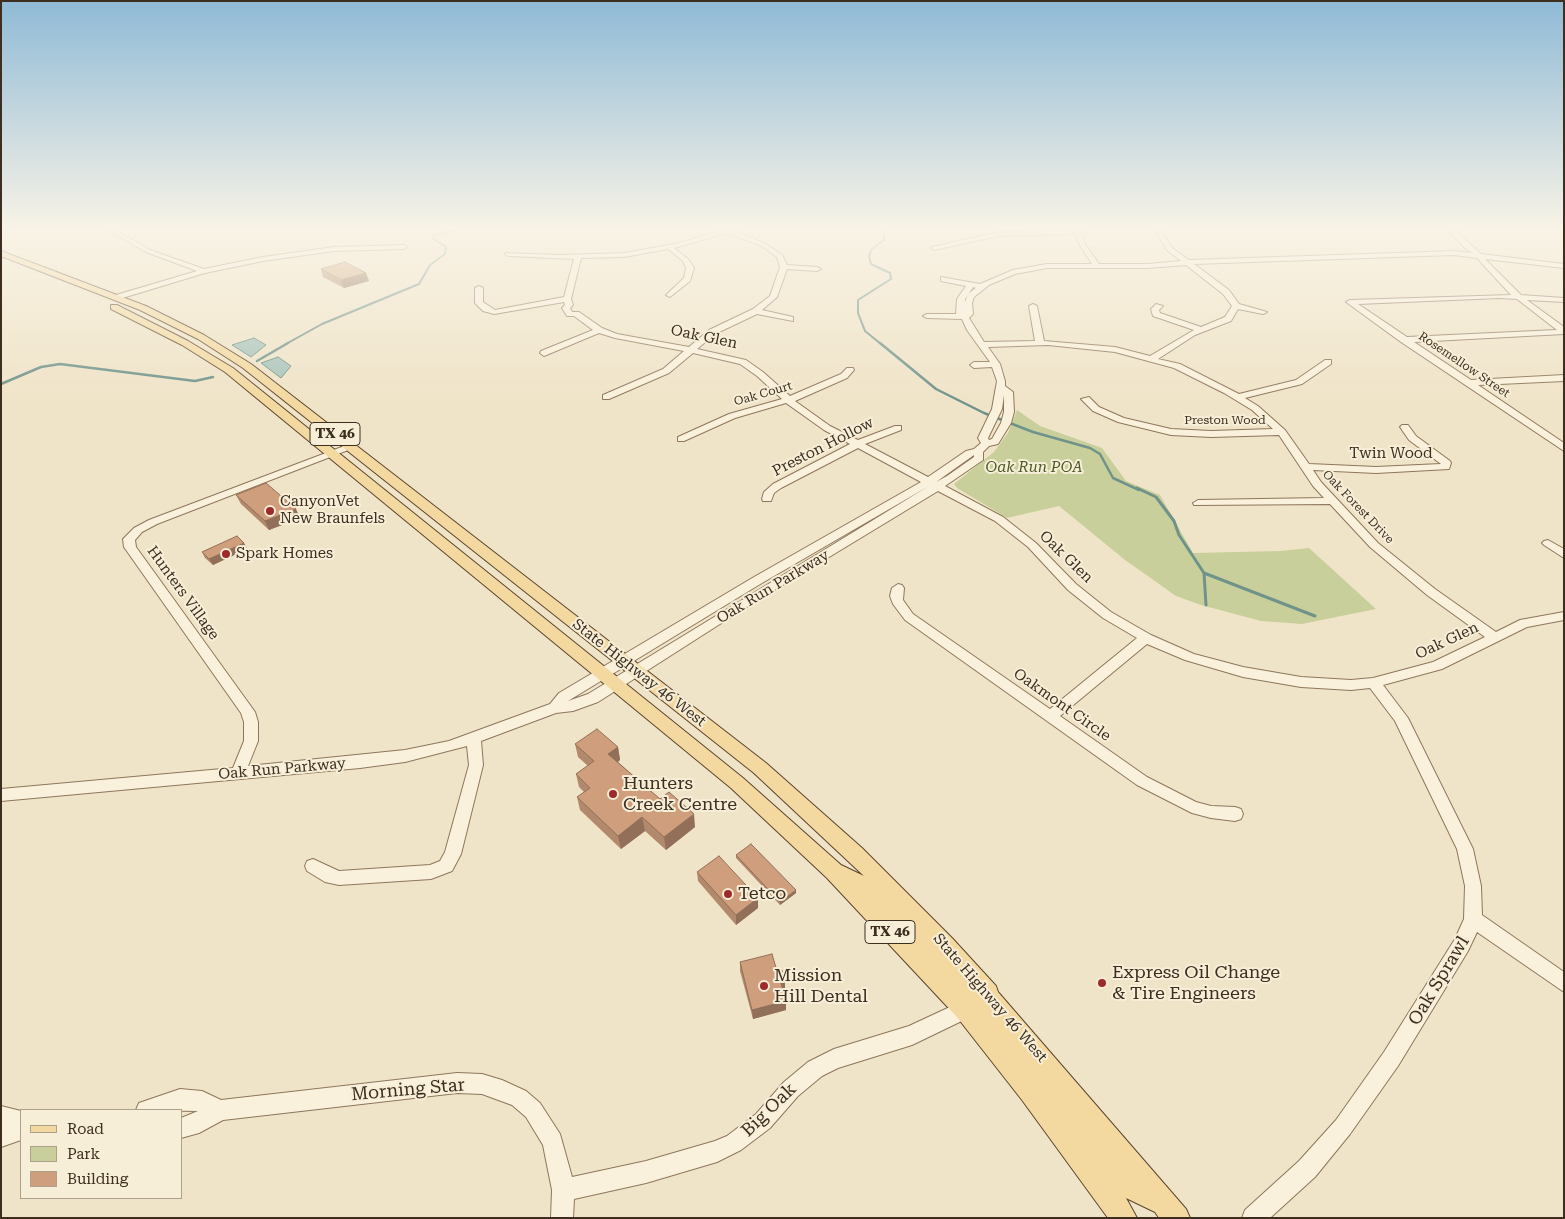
<!DOCTYPE html>
<style>
body{margin:0}
#map{position:relative;width:1565px;height:1219px;overflow:hidden;background:#f0e4c8;font-family:"Roboto Serif",serif}
canvas{display:block}
.frame{position:absolute;inset:0;border:2px solid #3d2e20;pointer-events:none}
.legend{position:absolute;left:20px;top:1109px;width:162px;height:90px;box-sizing:border-box;background:#f7eed8;border:1px solid #ada18e;margin:0;padding:6px 9px;list-style:none;font-size:15px;color:#3d2e20}
.legend li{display:flex;align-items:center;gap:10px;height:25px}
.legend b{width:25px;border:1px solid #ada18e}
</style>
<div id="map">
<canvas width="1565" height="1219"></canvas>
<div class="frame"></div>
<ul class="legend">
<li><b style="height:6px;background:#f3d9a0"></b>Road</li>
<li><b style="height:14px;background:#c9cf9b"></b>Park</li>
<li><b style="height:14px;background:#cf9f7d"></b>Building</li>
</ul>
</div>
<script>
const ctx = document.querySelector('canvas').getContext('2d');
ctx.lineJoin = 'round';
function paint(path, color) {
  ctx.fillStyle = color;
  ctx.fill(path, 'evenodd');
}
function toPath(rows) {
  const path = new Path2D();
  for (const r of rows) {
    path.moveTo(r[0], r[1]);
    for (let i = 2; i < r.length; i += 2) path.lineTo(r[i], r[i + 1]);
  }
  return path;
}
function strokePath(path, color, width, dash) {
  ctx.strokeStyle = color;
  ctx.lineWidth = width;
  ctx.lineCap = dash ? 'butt' : 'round';
  ctx.setLineDash(dash || []);
  ctx.stroke(path);
}
function drawText(font, color, halo, rows, align = 'center') {
  ctx.font = font + ' "Roboto Serif",serif';
  ctx.lineWidth = 4;
  ctx.setLineDash([]);
  ctx.textBaseline = 'middle';
  ctx.strokeStyle = halo;
  ctx.fillStyle = color;
  for (const [text, x, y, turn = 0] of rows) {
    ctx.save();
    ctx.translate(x, y);
    ctx.rotate((+turn || 0) * Math.PI / 180);
    ctx.textAlign = isNaN(turn) ? turn : align;
    if (halo) ctx.strokeText(text, 0, 0);
    ctx.fillText(text, 0, 0);
    ctx.restore();
  }
}
const green = toPath([
 [1017,410,1040,426,1102,448,1126,481,1160,495,1193,553,1281,551,1309,548,1376,609,1302,624,1261,621,1201,605,1176,596,1125,560,1059,506,1007,518,957,488,954,484,994,452,1008,433]
]);
const water = toPath([
 [254,338,266,345,251,357,232,345,254,338],
 [278,357,291,366,281,378,261,363,278,357]
]);
const streamFar2 = toPath([
 [286,344,322,324,419,284,430,265,445,254,446,247,432,238,434,235,454,230],
 [881,344,865,331,858,313,858,300,891,279,890,273,871,264,869,256,872,249,884,240,885,230]
]);
const streamFar1 = toPath([
 [880,343,936,389,984,413,1033,432,1090,448,1100,454,1113,478,1139,490],
 [257,361,288,343],
 [1,384,41,367,60,364,195,381,213,377]
]);
const stream = toPath([
 [1137,488,1156,497,1174,521,1179,535,1204,573,1206,605],
 [1204,573,1315,616]
]);
const minor = toPath([
 [108,230,116,230,150,250,204,269,263,257,334,247,404,245,407,247,404,249,334,251,263,261,205,273,119,299,115,297,116,295,197,271,146,252,108,230],
 [722,230,733,230,766,244,782,255,787,265,817,267,821,269,817,271,787,269,777,297,762,310,793,317,793,321,757,314,715,334,697,349,746,360,763,372,790,396,841,374,847,368,853,368,854,370,847,378,795,401,830,426,858,440,895,426,901,426,901,430,865,444,928,477,966,451,974,449,981,443,978,438,992,409,997,381,992,367,974,368,970,365,974,362,990,362,967,330,962,319,927,318,923,316,927,314,956,314,957,299,966,286,941,281,941,277,980,284,1013,270,1047,264,1092,264,1079,244,1076,234,999,236,934,250,931,248,932,247,999,232,1081,230,1085,244,1099,264,1148,264,1181,261,1167,250,1155,230,1161,230,1172,248,1189,260,1454,251,1472,253,1465,248,1448,230,1455,230,1481,254,1564,264,1564,268,1485,259,1521,295,1564,298,1564,302,1527,300,1564,327,1564,334,1414,342,1471,380,1564,375,1564,381,1478,385,1564,443,1564,451,1401,342,1346,302,1350,300,1511,295,1477,258,1454,255,1194,264,1229,290,1239,304,1267,312,1263,314,1238,309,1231,321,1195,335,1158,359,1180,364,1239,394,1296,380,1325,360,1331,360,1331,364,1302,384,1245,398,1258,406,1285,430,1309,464,1376,467,1441,464,1409,440,1400,427,1402,425,1408,425,1416,436,1450,461,1451,463,1449,469,1376,473,1313,470,1321,482,1378,543,1435,589,1496,632,1520,620,1564,612,1564,620,1527,627,1442,669,1383,685,1408,718,1473,849,1481,886,1482,915,1564,972,1564,992,1477,932,1468,951,1398,1066,1350,1134,1315,1177,1270,1218,1242,1218,1245,1210,1299,1161,1336,1120,1384,1052,1455,939,1464,919,1465,886,1457,849,1395,721,1370,688,1351,690,1301,687,1243,677,1185,660,1147,644,1060,716,1147,777,1196,802,1211,806,1235,807,1241,809,1243,814,1241,819,1235,821,1211,818,1192,813,1137,785,905,620,893,604,890,596,892,588,898,584,902,585,904,588,903,600,913,614,1050,709,1137,638,1103,618,1068,590,1028,547,995,521,938,491,745,608,598,702,573,711,556,713,481,741,483,765,461,854,452,871,431,879,339,885,325,882,307,871,305,866,307,861,313,859,339,871,430,865,440,861,445,852,469,765,467,746,405,762,360,768,1,801,1,789,233,768,244,741,244,722,241,713,124,547,123,539,134,528,149,520,347,445,355,445,356,447,157,524,142,532,135,540,136,547,255,712,258,722,258,741,248,766,405,750,449,741,550,704,559,693,754,577,921,482,858,448,781,488,774,493,771,501,763,501,762,499,764,492,773,484,850,444,824,430,786,403,735,418,684,441,678,441,678,437,729,414,782,399,757,376,740,364,693,353,669,373,609,399,603,399,603,395,663,369,684,351,615,338,599,333,544,356,540,353,541,351,593,330,574,316,567,316,562,308,565,305,564,302,494,314,483,311,475,303,475,288,479,286,483,288,483,302,495,310,564,297,574,259,508,256,505,254,506,253,560,255,624,253,680,243,722,230],
 [727,233,762,246,777,257,780,267,770,296,753,309,709,330,689,347,617,334,602,328,579,312,572,312,570,308,573,305,571,299,581,258,624,257,668,249,683,261,686,268,684,278,666,295,670,297,690,281,694,268,688,259,674,248,727,233],
 [1186,265,1223,294,1232,306,1225,317,1201,327,1160,313,1159,310,1163,306,1156,304,1151,309,1153,316,1194,330,1150,356,1115,347,1044,341,1037,306,1033,304,1029,306,1035,341,984,342,969,318,973,314,972,303,974,297,989,285,1015,274,1047,268,1148,268,1186,265],
 [973,287,976,288,968,294,965,302,965,299,973,287],
 [1499,298,1517,299,1557,330,1407,337,1358,304,1499,298],
 [1048,345,1115,352,1174,368,1224,393,1252,410,1273,429,1211,431,1171,429,1124,418,1099,407,1089,397,1081,399,1093,411,1118,422,1171,435,1211,437,1279,435,1313,486,1324,498,1198,500,1193,503,1194,505,1330,504,1370,547,1427,595,1485,637,1433,662,1373,678,1351,680,1301,677,1243,667,1194,654,1151,635,1111,612,1076,584,1036,543,1003,517,945,486,983,460,983,452,989,446,998,444,1011,423,1014,412,1013,392,1005,386,1005,381,1000,364,988,347,1048,345],
 [1004,395,1004,412,1001,423,992,439,989,440,988,438,1002,409,1004,395],
 [974,455,974,457,947,476,936,482,974,455],
 [929,486,588,694,568,701,762,583,929,486],
 [1548,540,1564,549,1564,558,1544,545,1542,543,1544,541,1548,540],
 [965,1000,972,1002,974,1009,972,1016,912,1045,838,1068,822,1076,798,1096,770,1128,741,1150,717,1162,646,1183,574,1199,573,1218,551,1218,552,1190,543,1145,526,1117,512,1105,482,1094,457,1093,223,1120,199,1133,181,1138,181,1118,198,1111,136,1110,139,1103,180,1089,202,1091,221,1100,457,1073,482,1074,502,1080,526,1091,540,1103,560,1134,572,1177,646,1161,715,1141,727,1136,756,1114,784,1082,808,1062,834,1049,909,1026,965,1000],
 [1,1106,21,1111,21,1140,1,1147,1,1106]
]);
const major = toPath([
 [1,251,146,306,204,335,251,364,766,763,862,848,952,938,996,986,998,992,1186,1209,1190,1218,1159,1218,1155,1212,1126,1198,1137,1218,1108,1218,1022,1100,957,1017,827,878,731,788,225,372,182,345,111,309,111,305,117,305,188,341,233,368,743,778,841,865,864,876,754,773,243,368,198,339,140,310,1,256,1,251]
]);
const wall = toPath([
 [321,269,366,273,369,281,344,288,323,277],
 [236,495,300,518,269,530,241,504],
 [244,543,247,549,213,565,205,558,202,552],
 [575,744,618,747,620,760,618,762,660,799,695,827,666,850,645,831,621,849,580,810,577,797,584,792,579,787,576,774,588,766,578,757],
 [736,855,796,893,780,905,736,858],
 [697,872,758,898,758,908,736,925,698,881],
 [740,962,777,971,785,982,785,991,783,992,786,1001,786,1010,753,1019,740,971]
]);
const shadedWall = toPath([
 [366,273,369,281,344,288,341,280],
 [296,509,300,518,269,530,265,521],
 [244,543,247,549,213,565,209,559],
 [618,747,620,760,611,767,608,754],
 [694,814,695,827,666,850,664,837],
 [642,817,645,831,621,849,618,836],
 [796,890,796,893,780,905,780,902],
 [758,898,758,908,736,925,736,915],
 [785,982,785,991,781,992,781,983],
 [786,1001,786,1010,753,1019,752,1010]
]);
const building = toPath([
 [345,262,366,273,341,280,321,269,345,262],
 [266,483,296,509,265,521,236,495,266,483],
 [237,536,244,543,209,559,202,552,237,536],
 [597,729,618,747,608,754,660,799,669,792,694,814,664,837,642,817,618,836,577,797,590,788,576,774,594,761,575,744,597,729],
 [751,844,796,890,780,902,736,855,751,844],
 [719,856,758,898,736,915,697,872,719,856],
 [772,954,777,971,782,970,785,982,781,983,786,1001,752,1010,740,962,772,954]
]);
const markers = [
 [270,511,5,"#9e2a2b"],
 [226,554,5,"#9e2a2b"],
 [613,794,5,"#9e2a2b"],
 [728,894,5,"#9e2a2b"],
 [1102,983,5,"#9e2a2b"],
 [764,986,5,"#9e2a2b"]
];
const farStreetnames = [
 ["Rosemellow Street",1464,365,34],
 ["Oak Court",763,394,-16],
 ["Preston Wood",1225,420],
 ["Oak Forest Drive",1358,507,46]
];
const shields = [
 [335,434,50],
 [890,932,50]
];
const shieldNames = [
 ["TX 46",335,434],
 ["TX 46",890,932]
];
const streetNames = [
 ["Oak Glen",704,337,12],
 ["Preston Hollow",823,447,-27],
 ["Twin Wood",1391,454],
 ["Oak Glen",1066,557,44],
 ["Oak Run Parkway",773,587,-31],
 ["Hunters Village",183,593,54],
 ["Oak Glen",1447,641,-25],
 ["State Highway 46 West",639,673,38],
 ["Oakmont Circle",1062,705,35],
 ["Oak Run Parkway",282,769,-5],
 ["State Highway 46 West",990,998,49]
];
const parkNames = [
 ["Oak Run POA",1034,468]
];
const poiNames = [
 ["CanyonVet",280,502],
 ["New Braunfels",280,519],
 ["Spark Homes",236,554]
];
const nearPoinames = [
 ["Hunters",623,784],
 ["Creek Centre",623,805],
 ["Tetco",738,894],
 ["Express Oil Change",1112,973],
 ["& Tire Engineers",1112,994],
 ["Mission",774,976],
 ["Hill Dental",774,997]
];
const nearStreetnames = [
 ["Oak Sprawl",1439,981,-59],
 ["Morning Star",408,1090,-5],
 ["Big Oak",769,1110,-44]
];
paint(green, '#c9cf9b');
paint(water, '#a9c4bc');
strokePath(water, '#6f938a', 1);
strokePath(streamFar2, '#6f938a', 2);
strokePath(streamFar1, '#6f938a', 2.5);
strokePath(stream, '#6f938a', 3);
strokePath(minor, '#8d765c', 2);
strokePath(major, '#5b4430', 2);
paint(minor, '#faf1dc');
paint(major, '#f3d9a0');
paint(wall, '#b2896c');
paint(shadedWall, '#916f58');
paint(building, '#cf9f7d');
strokePath(building, '#916f58', 1);
const sky = ctx.createLinearGradient(0, 0, 0, 401);
sky.addColorStop(0, '#8fbad6');
sky.addColorStop(0.57, '#f8f3e6');
sky.addColorStop(1, '#f8f3e600');
ctx.fillStyle = sky;
ctx.fillRect(0, 0, 1565, 401);
for (const [x, y, r, color] of markers) {
  const dot = new Path2D();
  dot.arc(x, y, r, 0, 2 * Math.PI);
  ctx.fillStyle = color;
  ctx.fill(dot);
  strokePath(dot, '#f7eed8', 2);
}
drawText('12px', '#3d2e20', '#f7eed8', farStreetnames);
for (const [x, y, w] of shields) {
  const box = new Path2D();
  box.roundRect(x - w / 2, y - 11.5, w, 23, 4);
  ctx.fillStyle = '#f7eed8';
  ctx.fill(box);
  strokePath(box, '#3d2e20', 1);
}
drawText('bold 14px', '#3d2e20', null, shieldNames);
drawText('15px', '#3d2e20', '#f7eed8', streetNames);
drawText('italic 15px', '#4d5a26', '#f7eed8', parkNames);
drawText('15px', '#3d2e20', '#f7eed8', poiNames, 'left');
drawText('18px', '#3d2e20', '#f7eed8', nearPoinames, 'left');
drawText('18px', '#3d2e20', '#f7eed8', nearStreetnames);
</script>
